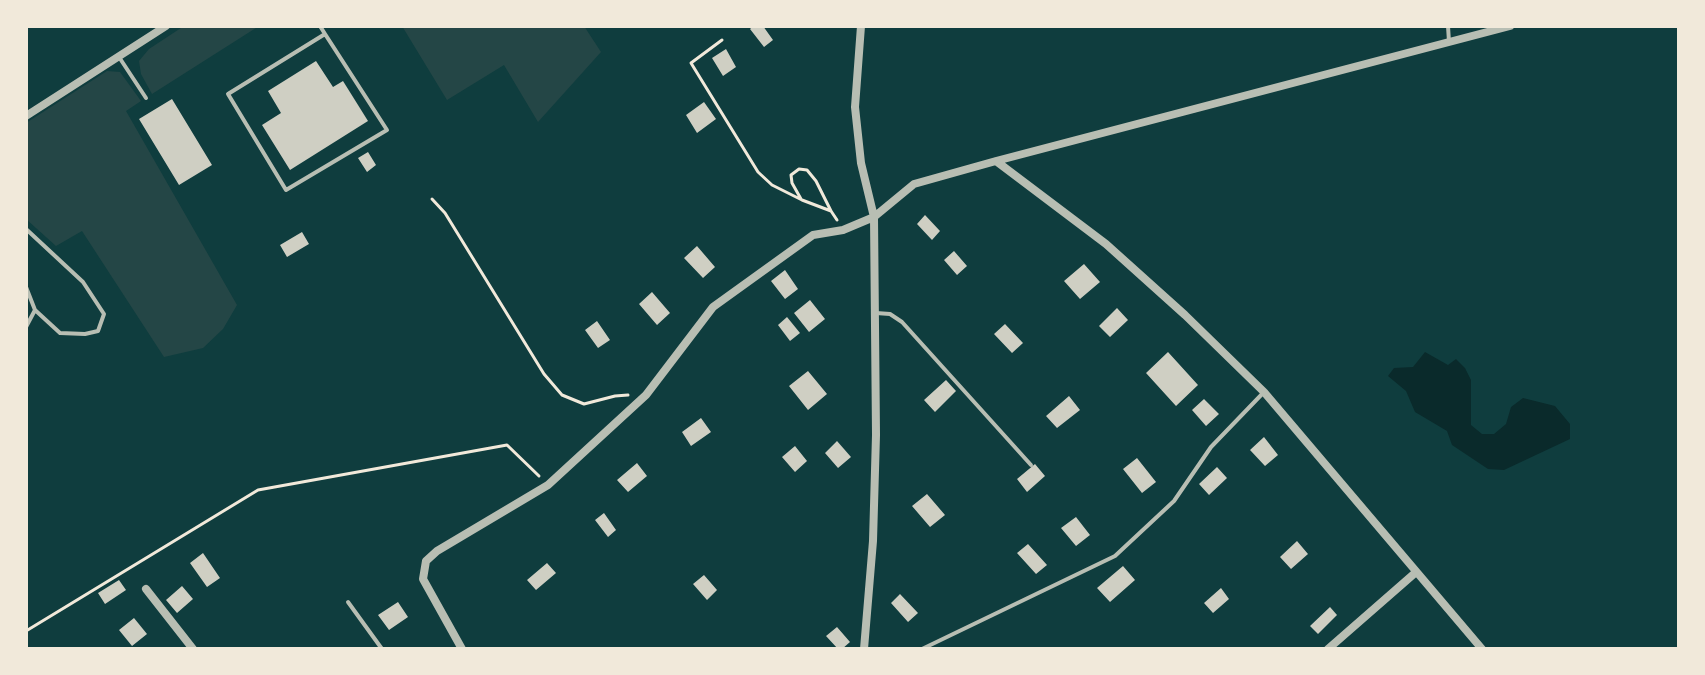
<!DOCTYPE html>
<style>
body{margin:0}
#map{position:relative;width:1705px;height:675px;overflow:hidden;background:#0f3d3e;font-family:Helvetica,sans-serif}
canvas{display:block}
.frame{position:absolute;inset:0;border:28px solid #f1e9da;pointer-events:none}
</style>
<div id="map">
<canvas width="1705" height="675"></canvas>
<div class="frame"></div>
</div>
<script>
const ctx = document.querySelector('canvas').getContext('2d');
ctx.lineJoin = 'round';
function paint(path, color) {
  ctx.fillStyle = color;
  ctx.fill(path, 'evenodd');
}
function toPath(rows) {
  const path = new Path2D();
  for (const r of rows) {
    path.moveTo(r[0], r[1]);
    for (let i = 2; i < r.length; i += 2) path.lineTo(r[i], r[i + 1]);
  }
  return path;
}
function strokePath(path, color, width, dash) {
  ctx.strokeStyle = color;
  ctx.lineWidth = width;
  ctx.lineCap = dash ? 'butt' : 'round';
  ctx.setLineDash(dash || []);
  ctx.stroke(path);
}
const green = toPath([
 [184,26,259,26,152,94,141,74,139,61,149,49],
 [402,26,584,26,601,52,538,122,504,65,447,100],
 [107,71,120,72,141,101,126,111,237,305,223,329,203,348,164,357,82,231,56,246,26,219,26,123]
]);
const water = toPath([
 [1425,352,1448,365,1456,359,1465,368,1471,380,1471,425,1482,434,1494,434,1506,424,1511,407,1523,398,1555,406,1570,424,1570,439,1504,470,1488,469,1452,445,1447,431,1415,412,1406,391,1388,376,1394,368,1413,367]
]);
const building = toPath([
 [753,26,763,26,773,40,764,47,750,29],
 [726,49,736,67,723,76,712,58],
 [316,61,333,87,343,81,368,121,290,170,262,125,281,113,268,91],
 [172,99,212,165,179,185,139,119],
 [704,102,716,119,697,133,686,115],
 [368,152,376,165,367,172,358,158],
 [925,215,940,231,932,240,917,224],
 [302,232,309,244,287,257,280,245],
 [697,246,715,267,703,278,684,258],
 [954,251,967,266,957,275,944,260],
 [1084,264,1100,282,1080,299,1064,281],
 [785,270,798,289,785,299,771,281],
 [652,292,670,313,657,325,639,304],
 [810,300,825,319,809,332,794,313],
 [1117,308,1128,320,1110,337,1099,326],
 [787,317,800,333,790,341,778,325],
 [597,321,610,340,598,348,585,330],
 [1005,324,1023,343,1012,353,994,334],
 [1168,352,1198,385,1176,406,1146,373],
 [808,371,827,394,808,410,789,386],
 [946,380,956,391,935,412,924,400],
 [1069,396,1080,410,1057,428,1046,416],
 [1204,399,1219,414,1206,426,1192,410],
 [701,418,711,432,691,446,682,432],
 [1264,437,1278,455,1265,466,1250,450],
 [837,441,851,457,838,468,825,453],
 [795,446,807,461,795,472,782,457],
 [1137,458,1156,482,1142,493,1123,469],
 [637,463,647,476,628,492,617,480],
 [1035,464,1045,476,1027,492,1017,479],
 [1217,467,1227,478,1209,495,1199,484],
 [927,494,945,515,930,527,912,506],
 [604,513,616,530,608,537,595,520],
 [1076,517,1090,535,1076,546,1061,528],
 [1297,541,1308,554,1291,569,1280,557],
 [1028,544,1047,565,1036,574,1017,553],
 [203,553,220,578,207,587,190,563],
 [547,563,556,573,536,590,527,580],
 [1123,566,1135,580,1110,602,1097,588],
 [704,575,717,590,707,600,693,584],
 [119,580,126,590,105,604,98,593],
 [182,586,193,599,177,613,166,600],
 [1221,588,1229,599,1213,613,1204,603],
 [900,594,918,613,908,622,891,603],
 [398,602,408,617,389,630,378,615],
 [1330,607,1337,615,1318,634,1310,626],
 [134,618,147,634,132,646,119,630],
 [837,627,850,642,842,649,838,649,826,636]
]);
const path = toPath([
 [722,40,691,63,758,172,772,185,802,200,831,211,837,220],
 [432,199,445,213,544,374,562,395,584,404,615,396,628,395],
 [801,199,792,183,791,175,799,169,807,170,816,181,831,211],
 [26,631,258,490,507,445,539,476]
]);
const service = toPath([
 [320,26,325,34,387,130,286,190,228,94,325,34],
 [1448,26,1449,42],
 [119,57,146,98],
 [26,229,83,282,104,314,98,331,85,334,60,333,35,310,26,287],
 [876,313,890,314,902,322,1031,465],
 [26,327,35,310],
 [348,602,382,649],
 [922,649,1115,556,1174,501,1211,447,1264,392]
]);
const minor = toPath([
 [861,26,855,107,861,163,874,217,876,435,873,541,864,649],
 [26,116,166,26],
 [996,161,1510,26],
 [146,589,193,649],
 [462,649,423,579,426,561,437,551,548,485,646,395,713,307,813,235,843,230,874,217,914,184,996,161,1106,244,1185,315,1264,392,1482,649],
 [1328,649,1415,573]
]);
paint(green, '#244646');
paint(water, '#0a2a2b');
paint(building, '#cfcfc3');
strokePath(path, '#f1e9da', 3);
strokePath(service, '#b8beb3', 4);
strokePath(minor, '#b8beb3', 8);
</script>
